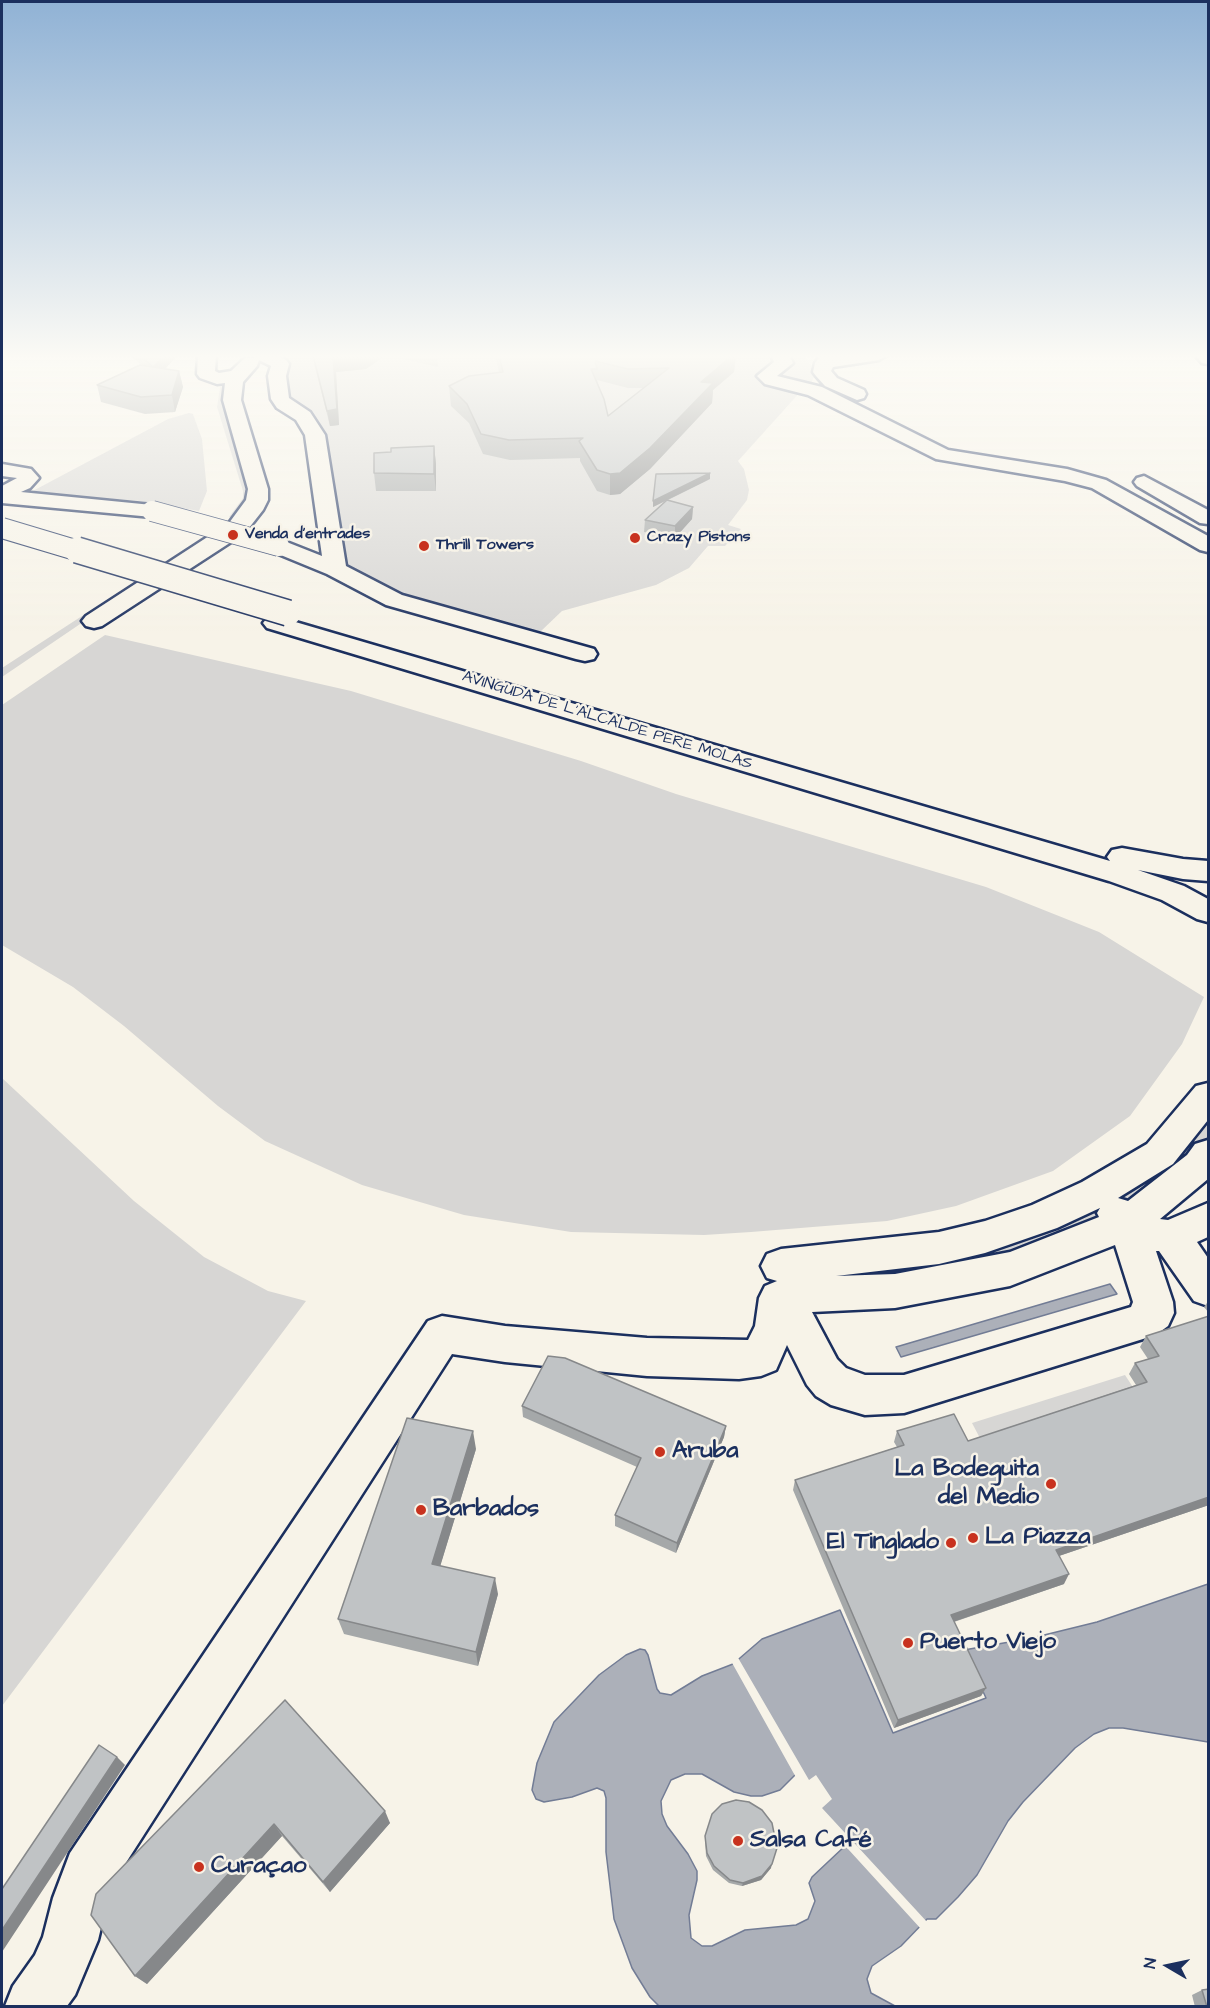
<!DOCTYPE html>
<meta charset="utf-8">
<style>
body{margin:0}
#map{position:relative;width:1210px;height:2008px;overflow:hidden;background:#f7f3e8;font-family:"Architects Daughter",sans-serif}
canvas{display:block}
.frame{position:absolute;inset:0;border:3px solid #1b2f5e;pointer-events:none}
.north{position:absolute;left:1138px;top:1936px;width:60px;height:60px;-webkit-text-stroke:4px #f7f3e8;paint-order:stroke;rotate:279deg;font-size:16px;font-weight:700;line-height:24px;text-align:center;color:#1b2f5e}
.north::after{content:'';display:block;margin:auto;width:21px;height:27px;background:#1b2f5e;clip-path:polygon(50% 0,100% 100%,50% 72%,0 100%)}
</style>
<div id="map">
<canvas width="1210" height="2008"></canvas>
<div class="frame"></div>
<div class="north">N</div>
</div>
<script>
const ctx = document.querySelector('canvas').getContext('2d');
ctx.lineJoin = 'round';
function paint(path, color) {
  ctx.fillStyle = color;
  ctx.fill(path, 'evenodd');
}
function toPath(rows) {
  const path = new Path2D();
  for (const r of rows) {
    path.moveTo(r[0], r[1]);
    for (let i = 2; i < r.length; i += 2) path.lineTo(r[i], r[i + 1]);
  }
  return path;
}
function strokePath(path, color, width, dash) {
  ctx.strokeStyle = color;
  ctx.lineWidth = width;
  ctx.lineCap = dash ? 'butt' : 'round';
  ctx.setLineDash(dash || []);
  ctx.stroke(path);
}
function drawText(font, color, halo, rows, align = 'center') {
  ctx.font = font + ' "Architects Daughter",sans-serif';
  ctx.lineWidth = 5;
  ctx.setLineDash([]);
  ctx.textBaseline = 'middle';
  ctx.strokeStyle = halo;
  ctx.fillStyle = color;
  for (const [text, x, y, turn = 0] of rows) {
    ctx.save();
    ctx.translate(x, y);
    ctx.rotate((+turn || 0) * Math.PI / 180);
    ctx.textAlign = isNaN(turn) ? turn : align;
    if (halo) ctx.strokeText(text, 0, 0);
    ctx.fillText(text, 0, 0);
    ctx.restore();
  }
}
const green = toPath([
 [271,355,804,355,811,365,814,377,810,385,802,390,738,461,744,469,749,490,747,500,728,525,741,529,725,546,708,546,689,568,656,585,562,611,540,632,387,591,342,567,324,455,289,404,285,387,289,363],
 [226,379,252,498,233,518,229,517,243,498,243,491,217,407,221,381],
 [189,413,193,414,202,439,207,491,199,511,140,501,29,493,168,419],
 [85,614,90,615,89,618,2,677,2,668],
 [105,635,351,691,581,761,676,794,986,887,1099,932,1204,997,1182,1044,1130,1116,1053,1171,956,1206,887,1221,751,1232,704,1235,571,1232,464,1215,362,1185,265,1141,218,1106,124,1026,73,987,2,945,2,705],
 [2,1078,134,1201,204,1257,268,1291,306,1301,2,1706],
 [1208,1111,1208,1141,1205,1146,1133,1203,1122,1197,1121,1194,1197,1126],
 [1092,1210,1098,1213,1100,1221,1064,1240,883,1283,823,1274],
 [1125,1375,1170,1444,982,1442,972,1423]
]);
const water = toPath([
 [1110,1284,1117,1294,901,1357,896,1347,1110,1284],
 [1208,1584,1208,1742,1123,1728,1109,1728,1094,1734,1075,1748,1023,1802,1008,1821,977,1875,958,1897,936,1919,927,1919,901,1946,872,1966,867,1979,871,1993,895,2006,659,2006,650,1997,632,1968,614,1919,606,1852,606,1798,604,1791,597,1788,572,1797,544,1802,536,1799,532,1790,537,1763,554,1722,599,1675,626,1655,640,1649,645,1650,648,1655,657,1689,660,1693,671,1695,702,1676,733,1664,762,1639,840,1610,893,1733,986,1698,964,1650,1032,1638,1097,1622,1208,1584],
 [685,1774,702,1774,734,1792,751,1796,762,1796,780,1790,796,1774,846,1845,812,1877,809,1883,815,1901,808,1919,796,1925,745,1930,712,1946,702,1946,691,1938,689,1915,697,1880,697,1871,688,1854,667,1826,662,1814,661,1801,671,1780,685,1774]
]);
const pier = toPath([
 [737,1656,809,1780,816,1775,832,1799,822,1808,928,1923,921,1929,817,1815,731,1661]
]);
const minor = toPath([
 [198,355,216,355,215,371,219,373,231,371,245,358,255,358,254,355,277,355,286,360,289,364,286,376,289,398,310,412,325,435,346,566,402,595,594,649,597,654,594,659,585,661,576,659,386,605,327,574,271,551,268,546,271,541,279,539,322,556,305,435,296,420,277,408,271,399,268,376,271,366,259,360,257,366,243,382,241,400,268,489,268,500,263,510,245,533,102,626,94,628,86,626,82,621,86,616,229,523,246,500,248,489,223,400,225,383,217,384,200,378,197,374,198,355],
 [771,355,789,355,793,363,777,376,822,387,948,450,1067,469,1106,480,1208,536,1208,552,1200,550,1092,488,1065,481,936,459,808,395,765,384,757,376,774,362,771,355],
 [821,355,839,356,887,355,879,360,833,367,831,371,837,378,864,390,866,394,864,398,857,400,825,386,816,376,813,372,815,363,821,355],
 [1195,355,1208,355,1208,364,1202,363,1195,355],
 [2,464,31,469,39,478,30,488,21,492,152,505,160,506,163,511,160,516,152,517,2,503,2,486,17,478,2,476,2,464],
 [1144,476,1208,510,1208,524,1200,523,1137,486,1134,482,1137,478,1144,476],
 [275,616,1110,861,1107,857,1112,850,1122,848,1183,859,1208,861,1208,881,1183,879,1138,870,1184,886,1208,899,1208,922,1197,919,1162,900,1109,881,267,628,263,623,267,618,275,616],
 [1208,1083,1208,1120,1173,1164,1118,1198,1128,1201,1187,1155,1195,1144,1208,1140,1208,1179,1160,1219,1168,1220,1208,1203,1208,1237,1197,1242,1208,1258,1208,1306,1194,1301,1159,1251,1156,1251,1173,1302,1174,1313,1168,1326,1157,1334,1143,1339,904,1413,865,1415,831,1405,816,1396,807,1385,787,1345,776,1370,761,1376,739,1379,647,1376,505,1362,452,1354,111,1886,98,1940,75,1995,67,2006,5,2006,13,1986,35,1955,43,1937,53,1898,70,1853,428,1321,442,1316,505,1326,647,1338,748,1340,755,1326,759,1298,765,1286,777,1281,767,1278,761,1266,767,1254,781,1249,939,1232,985,1221,1032,1205,1082,1182,1147,1144,1196,1086,1208,1083],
 [1100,1208,1097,1213,1099,1217,1010,1252,895,1274,836,1276,939,1264,985,1253,1057,1228,1100,1208],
 [1115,1245,1133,1302,1131,1307,904,1375,865,1375,846,1368,837,1359,812,1312,895,1308,1010,1286,1115,1245]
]);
const minorBridgeFar1 = toPath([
 [152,511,279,546],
 [2,528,82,552]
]);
const minorBridge = toPath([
 [77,550,288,613]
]);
const wall = toPath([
 [133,355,178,355,165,369,179,371,183,387,175,412,145,414,101,402,97,385,142,365,134,359],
 [312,355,386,355,366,369,336,372,339,425,330,426],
 [387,355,437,355,438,367],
 [495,355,736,355,734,372,713,390,712,403,650,469,620,494,610,495,597,491,580,461,580,458,510,460,483,454,469,423,451,406,449,386,499,372],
 [597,380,628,388,644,388,608,416],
 [434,446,436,464,436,491,376,491,374,473,391,452],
 [710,479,668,500,693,507,692,519,675,538,644,532,645,520,665,501,653,507,653,501],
 [1209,1300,1209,1313,1204,1307],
 [1209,1316,1209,1505,1059,1556,1064,1584,954,1622,986,1688,981,1696,894,1728,793,1490,795,1480,897,1447,894,1442,897,1431,968,1441,1136,1385,1129,1374,1135,1363,1148,1359,1140,1347,1146,1336],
 [522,1406,726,1426,724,1437,676,1553,615,1526,615,1515,637,1467,523,1417],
 [476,1449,440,1566,498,1594,478,1666,344,1634,338,1619],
 [285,1700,390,1823,330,1892,282,1836,147,1984,135,1976],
 [705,1836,771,1868,761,1880,742,1886,729,1883,713,1870,706,1856,705,1840],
 [1202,1990,1209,2007,1195,2007,1192,1995]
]);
const shadedWall = toPath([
 [165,355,178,355,156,378,153,367],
 [352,355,386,355,366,369,336,372,339,425,330,426,327,411,333,357],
 [720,355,736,355,734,372,713,390,712,403,650,469,620,494,610,495,610,474,701,382],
 [179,371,183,387,175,412,172,395],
 [434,446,436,464,436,491,434,474],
 [710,473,710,479,653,507,653,501],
 [693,507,692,519,675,538,675,526],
 [726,1426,724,1437,676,1553,677,1543],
 [473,1431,476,1449,436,1580,432,1564],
 [1209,1497,1209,1505,1050,1559,1056,1550],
 [1069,1574,1064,1584,947,1624,951,1615],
 [495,1578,498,1594,478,1666,476,1652],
 [986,1688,981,1696,894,1728,898,1720],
 [117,1757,125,1765,2,1952,2,1930],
 [385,1811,390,1823,330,1892,323,1882],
 [274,1824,282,1836,147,1984,135,1976],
 [772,1864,771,1868,761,1880,742,1886,743,1883]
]);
const building = toPath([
 [140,355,165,355,153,367,140,355],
 [313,355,352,355,333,357,337,409,327,411,313,355],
 [499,355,733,355,701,382,713,383,650,448,620,473,610,474,597,470,579,441,583,438,509,440,481,434,467,404,449,386,469,376,503,372,499,355],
 [595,361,628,369,669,368,608,416,604,399,591,369,597,369,595,361],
 [140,365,179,371,172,395,141,397,97,385,140,365],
 [434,446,434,474,374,473,374,453,391,452,391,448,434,446],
 [710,473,653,501,656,474,710,473],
 [667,500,693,507,675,526,645,520,667,500],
 [1209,1316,1209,1497,1056,1550,1069,1574,951,1615,986,1688,898,1720,795,1480,904,1445,897,1431,954,1414,968,1441,1147,1382,1135,1363,1159,1356,1146,1336,1209,1316],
 [548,1356,565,1358,726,1426,677,1543,615,1515,641,1458,522,1406,548,1356],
 [407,1418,473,1431,432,1564,495,1578,476,1652,338,1619,407,1418],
 [285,1700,385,1811,323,1882,274,1824,135,1976,91,1915,96,1894,285,1700],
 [99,1745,117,1757,2,1930,2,1889,99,1745],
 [736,1800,749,1802,762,1810,772,1823,777,1848,772,1864,762,1876,743,1883,730,1880,714,1866,707,1853,705,1836,712,1814,722,1804,736,1800],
 [1209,1989,1209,2007,1207,2007,1202,1990,1209,1989]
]);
const markers = [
 [233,535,6,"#c8321e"],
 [635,538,6,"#c8321e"],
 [424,546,6,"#c8321e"],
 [660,1452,6,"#c8321e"],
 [1051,1484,6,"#c8321e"],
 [421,1510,6,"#c8321e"],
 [973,1538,6,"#c8321e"],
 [951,1543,6,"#c8321e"],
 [908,1643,6,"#c8321e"],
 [738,1841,6,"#c8321e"],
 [199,1867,6,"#c8321e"]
];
const farPoinames = [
 ["Venda d'entrades",245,535],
 ["Crazy Pistons",647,538],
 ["Thrill Towers",436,546]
];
const farStreetnames = [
 ["AVINGUDA DE L'ALCALDE PERE MOLAS",607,721,17]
];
const nearPoinames = [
 ["Aruba",672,1452],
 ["La Bodeguita",1039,1470,"right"],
 ["del Medio",1039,1498,"right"],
 ["Barbados",433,1510],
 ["La Piazza",985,1538],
 ["El Tinglado",939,1543,"right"],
 ["Puerto Viejo",920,1643],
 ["Salsa Café",750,1841],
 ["Curaçao",211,1867]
];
paint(green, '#d7d6d4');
paint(water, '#acb0b9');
strokePath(water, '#727c95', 1.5);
paint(pier, '#f7f3e8');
strokePath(minor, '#1b2f5e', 5);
paint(minor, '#f7f3e8');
strokePath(minorBridgeFar1, '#1b2f5e', 22, []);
strokePath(minorBridge, '#1b2f5e', 28, []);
strokePath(minorBridgeFar1, '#f7f3e8', 20);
strokePath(minorBridge, '#f7f3e8', 25);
paint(wall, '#a5a8a9');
paint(shadedWall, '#86888a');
paint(building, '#c0c3c5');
strokePath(building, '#86888a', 1.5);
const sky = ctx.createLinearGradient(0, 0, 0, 637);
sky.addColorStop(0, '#90b2d5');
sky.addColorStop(0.56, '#fbfaf5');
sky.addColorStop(1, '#fbfaf500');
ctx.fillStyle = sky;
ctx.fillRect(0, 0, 1210, 637);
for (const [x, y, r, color] of markers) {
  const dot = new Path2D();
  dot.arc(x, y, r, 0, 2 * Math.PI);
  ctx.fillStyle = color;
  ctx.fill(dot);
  strokePath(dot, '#f7f3e8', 2);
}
drawText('bold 16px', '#1b2f5e', '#f7f3e8', farPoinames, 'left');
drawText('16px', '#1b2f5e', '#f7f3e8', farStreetnames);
drawText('bold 24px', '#1b2f5e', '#f7f3e8', nearPoinames, 'left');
</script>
